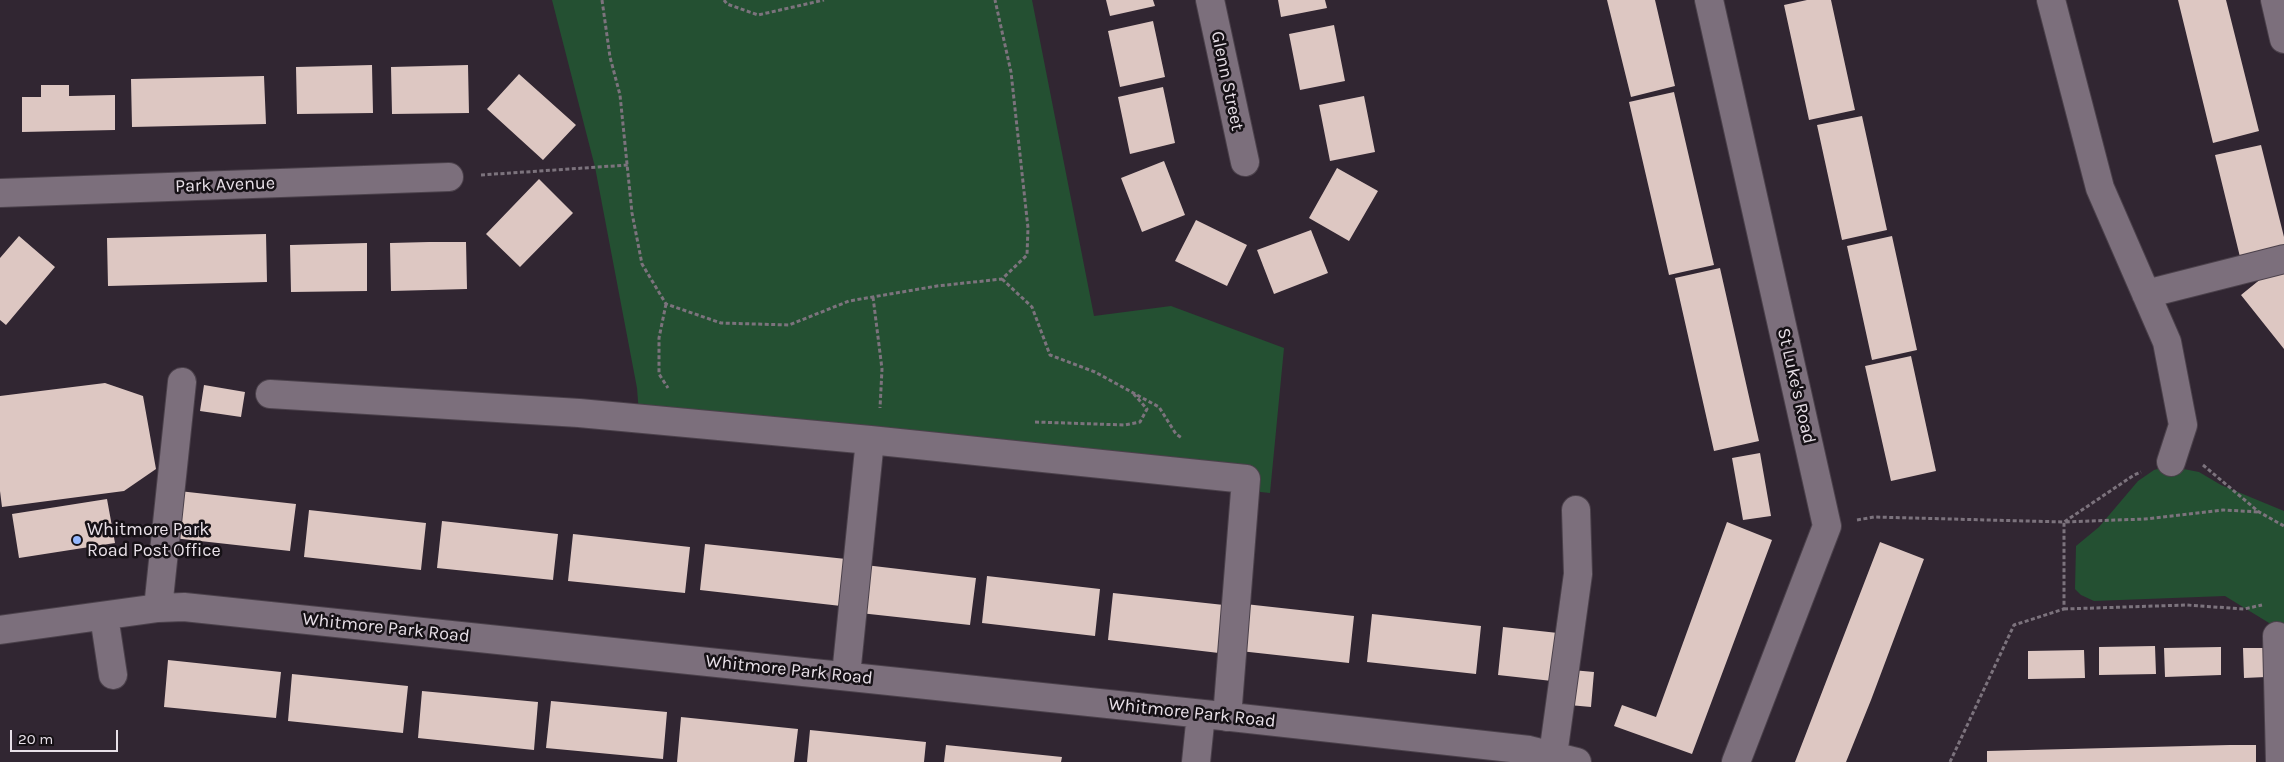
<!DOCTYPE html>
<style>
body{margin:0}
#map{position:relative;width:2284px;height:762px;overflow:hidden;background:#312632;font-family:Karla,sans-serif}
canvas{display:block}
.scale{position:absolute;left:10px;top:730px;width:108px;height:22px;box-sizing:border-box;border:2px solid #e8e0e8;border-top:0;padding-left:6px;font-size:15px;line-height:18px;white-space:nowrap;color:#e8e0e8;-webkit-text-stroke:4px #161116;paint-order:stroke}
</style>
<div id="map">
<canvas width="2284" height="762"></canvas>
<div class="scale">20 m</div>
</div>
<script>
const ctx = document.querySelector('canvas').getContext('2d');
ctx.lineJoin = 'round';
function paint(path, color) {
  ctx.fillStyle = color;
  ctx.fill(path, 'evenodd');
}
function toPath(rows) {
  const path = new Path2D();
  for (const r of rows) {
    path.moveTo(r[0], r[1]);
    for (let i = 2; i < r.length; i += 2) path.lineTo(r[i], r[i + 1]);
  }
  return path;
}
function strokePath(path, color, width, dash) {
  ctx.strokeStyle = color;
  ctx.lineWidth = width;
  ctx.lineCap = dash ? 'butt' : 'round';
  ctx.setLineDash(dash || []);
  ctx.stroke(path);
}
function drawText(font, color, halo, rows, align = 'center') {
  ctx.font = font + ' Karla,sans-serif';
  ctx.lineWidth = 5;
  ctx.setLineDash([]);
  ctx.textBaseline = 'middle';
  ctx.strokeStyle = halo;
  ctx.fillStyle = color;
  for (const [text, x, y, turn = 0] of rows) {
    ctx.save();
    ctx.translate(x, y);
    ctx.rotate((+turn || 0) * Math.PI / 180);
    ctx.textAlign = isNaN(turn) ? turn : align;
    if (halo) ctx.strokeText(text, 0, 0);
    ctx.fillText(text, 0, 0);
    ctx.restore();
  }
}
const green = toPath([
 [552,0,1032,0,1094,316,1171,306,1284,348,1270,493,640,427,637,388,595,167],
 [2168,466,2199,472,2221,485,2284,511,2284,627,2274,626,2225,596,2094,601,2081,595,2075,589,2076,546,2099,527,2138,481,2154,470]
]);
const building = toPath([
 [1106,0,1153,0,1155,6,1110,16],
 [1278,0,1325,0,1327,8,1281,17],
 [1607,0,1655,0,1675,86,1631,97],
 [1807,0,1831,0,1855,110,1809,120,1784,5],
 [2178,0,2226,0,2259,131,2213,143],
 [1153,21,1165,77,1120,87,1108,31],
 [1334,25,1345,81,1300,90,1289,34],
 [372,65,373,113,297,114,296,67],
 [468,65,469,113,392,114,391,67],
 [519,74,576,125,543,160,487,109],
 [264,76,266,124,132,127,131,79],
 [41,85,69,85,69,96,115,95,115,130,22,132,22,97,41,97],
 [1163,87,1175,143,1130,154,1118,97],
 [1674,92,1714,265,1669,275,1629,102],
 [1364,96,1375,152,1330,161,1319,105],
 [1862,116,1887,230,1842,240,1817,125],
 [2261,145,2284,237,2284,250,2241,261,2215,155],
 [1164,161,1185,215,1142,232,1121,178],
 [1337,168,1378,191,1349,241,1309,218],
 [539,179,573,213,520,267,486,234],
 [1196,220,1247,245,1227,286,1175,261],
 [1311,230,1328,273,1274,294,1257,250],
 [266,234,267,282,108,286,107,238],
 [19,236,55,267,6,325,0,320,0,258],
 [1892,236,1917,350,1872,360,1847,246],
 [429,242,466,242,467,289,391,291,390,243],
 [367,243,367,291,291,292,290,245],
 [2278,265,2284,273,2284,349,2241,295],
 [1720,268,1759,441,1714,451,1675,278],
 [1911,356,1936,471,1891,481,1865,366],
 [105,383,143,396,156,469,124,491,2,507,0,491,0,396],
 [204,385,245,392,241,417,200,411],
 [1760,453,1771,516,1743,520,1732,458],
 [179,491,296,504,290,551,173,538],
 [107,499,115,543,19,558,12,514],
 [309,510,426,523,421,570,304,557],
 [442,521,558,534,553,580,437,568],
 [1727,522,1772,540,1692,754,1614,726,1622,705,1656,717],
 [573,534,690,547,685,593,568,581],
 [1880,542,1924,559,1871,700,1846,762,1795,762],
 [705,544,846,559,841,606,700,590],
 [865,565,976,578,970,625,860,613],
 [987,576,1100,589,1095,636,982,623],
 [1113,593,1224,605,1219,653,1108,640],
 [1245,604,1354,616,1349,663,1240,651],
 [1372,614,1481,626,1476,674,1367,662],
 [1503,627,1558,633,1552,681,1498,675],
 [2155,646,2156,674,2099,675,2099,647],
 [2221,647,2221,675,2165,677,2164,648],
 [2243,648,2265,648,2266,677,2244,678],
 [2084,650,2085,678,2028,679,2028,651],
 [168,660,281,672,276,718,164,707],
 [1572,670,1594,672,1591,707,1569,705],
 [292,674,408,686,403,733,288,721],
 [422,691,538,702,534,750,418,738],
 [551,701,667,712,663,759,546,748],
 [681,717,798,729,794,762,677,762],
 [810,730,926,742,924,762,807,762],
 [946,745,1062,757,1061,762,944,762],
 [2230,745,2256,745,2256,762,1987,762,1987,751]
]);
const path = toPath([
 [602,0,610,57,620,95,632,213,642,264,666,304,721,323,789,325,849,301,937,286,1002,279,1027,255,1028,228,1011,72,995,0],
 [724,0,727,4,758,15,824,0],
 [481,175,628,165],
 [1002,279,1032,307,1050,355,1095,372,1159,407,1176,434,1182,438],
 [873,297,882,369,880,408],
 [666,304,659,338,659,374,668,388],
 [1035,422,1125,425,1140,422,1147,409,1132,392],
 [2203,465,2259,512,2284,526],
 [1857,520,1874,517,2064,522,2134,475,2141,472],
 [2064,609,2186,605,2244,609,2262,605],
 [1950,762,2014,625,2064,609,2064,522,2145,519,2223,510,2259,512]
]);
const minor = toPath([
 [1210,0,1245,162],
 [1709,0,1827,526,1736,762],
 [2051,0,2100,188,2167,342,2183,425,2171,462],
 [2275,0,2284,39],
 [0,193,449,177],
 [2146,294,2284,259],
 [270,394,579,413,870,440,846,675],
 [870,440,1246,479,1227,717],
 [158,608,182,382],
 [104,616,113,675],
 [0,630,158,608,184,607,1213,715,1529,750,1577,762],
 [2277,636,2280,762],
 [1553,755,1578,574,1576,510],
 [1196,762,1201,714]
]);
const markers = [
 [77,540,5,"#94b7fd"]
];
const streetNames = [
 ["Glenn Street",1227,81,78],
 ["Park Avenue",225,185,-2],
 ["St Luke's Road",1796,386,77],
 ["Whitmore Park Road",386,628,6],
 ["Whitmore Park Road",789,670,6],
 ["Whitmore Park Road",1192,713,6]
];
const poiNames = [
 ["Whitmore Park",87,530],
 ["Road Post Office",87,551]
];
paint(green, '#245032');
paint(building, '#ddc7c2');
strokePath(minor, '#4b414b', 30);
strokePath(path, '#7c737d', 3, [4, 2.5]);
strokePath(minor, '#7c6f7c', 28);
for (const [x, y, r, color] of markers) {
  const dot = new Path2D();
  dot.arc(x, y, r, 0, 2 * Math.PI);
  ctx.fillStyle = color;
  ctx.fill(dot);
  strokePath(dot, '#161116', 2);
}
drawText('18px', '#e8e0e8', '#161116', streetNames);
drawText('18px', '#e8e0e8', '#161116', poiNames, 'left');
</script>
